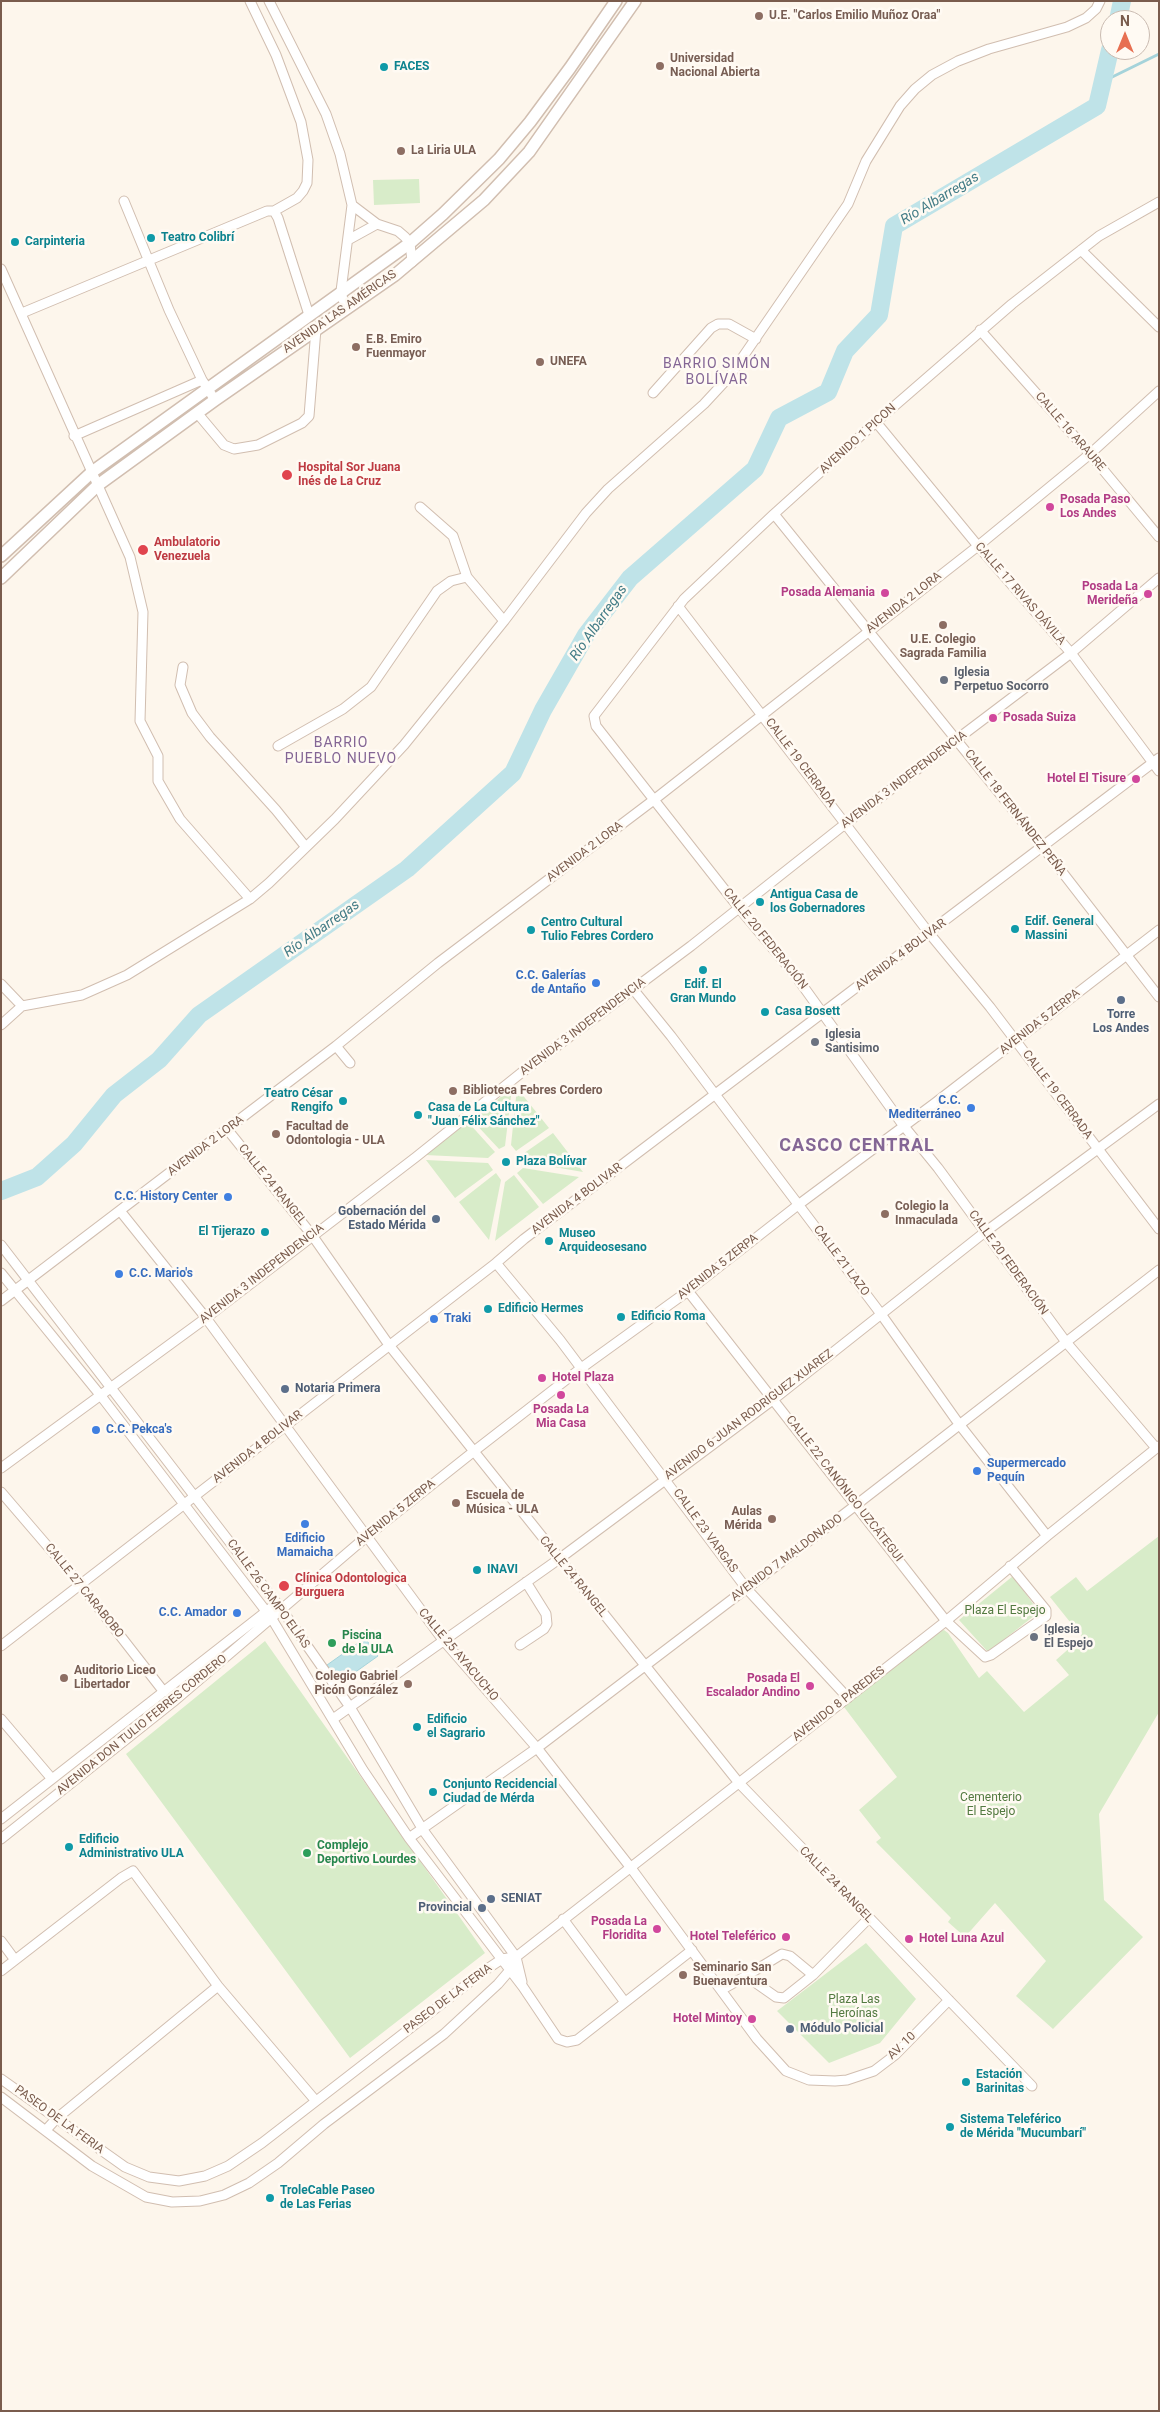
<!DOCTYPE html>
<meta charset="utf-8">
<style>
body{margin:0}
#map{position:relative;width:1160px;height:2412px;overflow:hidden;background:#fdf6ec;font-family:Roboto,sans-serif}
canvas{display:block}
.frame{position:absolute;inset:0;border:2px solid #7a5c4d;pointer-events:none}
.north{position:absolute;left:1100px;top:10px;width:50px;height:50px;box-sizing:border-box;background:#fffaf3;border:1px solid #cabbb1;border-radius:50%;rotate:0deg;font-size:14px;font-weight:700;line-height:20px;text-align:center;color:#7a5c4d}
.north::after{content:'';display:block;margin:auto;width:18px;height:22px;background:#e76f51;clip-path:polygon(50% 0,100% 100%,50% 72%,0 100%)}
</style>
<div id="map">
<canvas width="1160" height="2412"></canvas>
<div class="frame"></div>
<div class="north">N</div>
</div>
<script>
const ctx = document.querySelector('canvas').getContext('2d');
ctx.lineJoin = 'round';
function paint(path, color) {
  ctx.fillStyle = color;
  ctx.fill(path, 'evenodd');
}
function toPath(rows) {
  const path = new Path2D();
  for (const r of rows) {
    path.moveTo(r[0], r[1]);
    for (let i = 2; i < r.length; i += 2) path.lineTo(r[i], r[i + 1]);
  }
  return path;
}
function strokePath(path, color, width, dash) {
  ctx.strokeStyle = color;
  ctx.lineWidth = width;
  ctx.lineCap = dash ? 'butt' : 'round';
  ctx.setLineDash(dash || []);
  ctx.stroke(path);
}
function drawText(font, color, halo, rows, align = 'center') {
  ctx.font = font + ' Roboto,sans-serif';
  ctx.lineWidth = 5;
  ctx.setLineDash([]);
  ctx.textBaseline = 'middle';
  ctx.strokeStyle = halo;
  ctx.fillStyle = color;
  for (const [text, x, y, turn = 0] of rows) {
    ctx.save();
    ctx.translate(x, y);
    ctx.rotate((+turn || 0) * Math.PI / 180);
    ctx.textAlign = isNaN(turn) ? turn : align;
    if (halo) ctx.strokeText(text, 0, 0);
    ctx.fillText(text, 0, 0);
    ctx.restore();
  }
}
const green = toPath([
 [419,179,420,203,374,205,373,180],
 [512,1088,505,1146,499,1149,472,1120],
 [517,1088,549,1128,516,1151,511,1145],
 [468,1122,495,1152,488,1158,425,1155],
 [553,1133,583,1172,525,1162,520,1156],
 [426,1160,488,1163,493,1170,455,1198],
 [523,1168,579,1177,543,1204,517,1173],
 [496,1173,501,1180,489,1240,459,1202],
 [514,1175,539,1207,495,1241,505,1182],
 [1159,1536,1159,1712,1099,1814,1104,1900,1143,1937,1053,2029,1016,1996,1046,1961,995,1903,965,1937,948,1922,951,1918,876,1842,881,1838,859,1810,897,1777,844,1707,940,1631,944,1630,948,1633,979,1678,987,1671,1024,1712,1069,1675,1056,1660,1082,1637,1050,1597,1076,1577,1087,1591],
 [1013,1576,1039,1612,988,1652,959,1620],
 [265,1641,485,1953,350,2058,126,1754],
 [866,1943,916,1999,880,2043,829,2063,777,2011]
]);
const water = toPath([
 [365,1638,378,1656,340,1683,327,1665,365,1638]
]);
const stream = toPath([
 [1102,82,1159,54]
]);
const river = toPath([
 [1118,20,1122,1],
 [1,1191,37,1177,74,1144,114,1095,159,1060,199,1015,407,869,513,773,543,710,586,635,630,578,755,469,779,418,828,392,845,351,879,315,894,226,1097,106,1110,50]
]);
const minor = toPath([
 [269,1,326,114,340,154,352,205,377,224,398,231,405,237,410,243,412,262],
 [124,201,169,310,202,380,215,400],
 [274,211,278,218,309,315],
 [348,240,377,224],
 [1081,250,1159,327],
 [1,269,130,557,143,612,140,721,158,756,158,781,180,819,250,899],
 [351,306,343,300,341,291,352,205],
 [22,313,267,211,274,211,297,198,303,191,307,183,308,160,301,122,276,55,250,1],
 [980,330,1090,454,1159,537],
 [653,393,711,328,718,324,729,324,756,339],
 [198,414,224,445,234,449,258,445,302,423,309,416,316,329],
 [876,422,978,546,1071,653,1159,771],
 [74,436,202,380],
 [420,507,453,536,467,577,504,621],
 [774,514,1042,846,1159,997],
 [678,606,929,933,990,1007,1159,1229],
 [183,667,180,685,192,713,210,737,276,810,305,846],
 [278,746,343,709,371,687,437,591,451,581,467,577],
 [1,984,22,1006],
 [633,989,671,1036,881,1314,959,1424,1047,1536],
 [1,1025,22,1006,82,995,127,975,250,899,269,883,335,819,404,745,504,621,586,513,608,489,704,404,729,377,848,204,866,161,900,106,915,89,932,75,958,61,989,49,1067,27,1086,18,1096,9,1100,1],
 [336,1046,350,1063],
 [227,1129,312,1235,389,1345,739,1783,1032,2086],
 [121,1212,206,1318,443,1640,537,1748,631,1868,757,2039,786,2071,809,2080,835,2081,847,2080,874,2071,895,2055,949,2000],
 [1,1245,282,1610,350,1707,423,1830,516,1957,522,1982],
 [496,1263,560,1340,746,1588,848,1698],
 [1,1273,101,1396,272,1619,363,1770,409,1838,523,1987,558,2039,567,2042,577,2040,692,1950],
 [688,1291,946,1621,985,1657,991,1655,1046,1616,1046,1610,1010,1566],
 [1,1301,336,1046,438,963,655,799,978,546,1090,454,1159,391],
 [1156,1448,1066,1342,938,1168,903,1125,795,975,739,908,596,726,594,716,684,599,774,514,876,422,1012,304,1099,236,1159,202],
 [1,1468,206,1318,416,1157,521,1073,691,946,845,824,1071,653,1159,578],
 [1,1492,80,1584,164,1692],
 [520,1645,544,1629,547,1624,546,1614,526,1582],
 [1,1646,496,1263,524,1239,1159,758],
 [1,1719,52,1779],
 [333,1719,559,1559,774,1399,985,1232,1159,1104],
 [1,1819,277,1603],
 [409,1838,537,1748,856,1505,1159,1270],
 [1,1839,173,1702,366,1537,473,1452,580,1369,688,1291,798,1205,935,1103,1159,930],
 [563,1919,624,2001],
 [1,1941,15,1960],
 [1,1971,121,1878,133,1871,218,1986,315,2100],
 [746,1976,782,1954,790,1956,813,1975],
 [721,1990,746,1976,776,1997,784,1998,813,1975,869,1918],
 [1,2079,125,2167,149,2177,179,2181,205,2176,228,2166,262,2143,484,1971,502,1959,508,1958],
 [1,2097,92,2166,146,2197,172,2202,200,2201,224,2195,249,2183,278,2163,324,2124,444,2034,498,1984,510,1970,516,1957,946,1621,1047,1536,1159,1446],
 [46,2130,56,2119,218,1986]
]);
const tertiary = toPath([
 [1,556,92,472,410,243,443,214,499,159,530,122,570,68,616,1],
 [1,578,98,485,215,400,395,275,484,200,529,152,635,1]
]);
const markers = [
 [759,16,5,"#8d6e63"],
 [660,66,5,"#8d6e63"],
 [384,67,5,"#0f9aa8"],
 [401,151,5,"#8d6e63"],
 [151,238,5,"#0f9aa8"],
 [15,242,5,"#0f9aa8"],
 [356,347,5,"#8d6e63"],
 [540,362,5,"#8d6e63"],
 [287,475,6,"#e0444e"],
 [1050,507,5,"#d1479c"],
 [143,550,6,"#e0444e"],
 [885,593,5,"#d1479c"],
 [1148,594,5,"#d1479c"],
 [943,625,5,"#8d6e63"],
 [944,680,5,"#6b7280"],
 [993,718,5,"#d1479c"],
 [1136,779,5,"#d1479c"],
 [760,902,5,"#0f9aa8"],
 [1015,929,5,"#0f9aa8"],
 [531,930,5,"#0f9aa8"],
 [703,970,5,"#0f9aa8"],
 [596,983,5,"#3f7fe0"],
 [1121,1000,5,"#5c6f8a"],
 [765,1012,5,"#0f9aa8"],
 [815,1042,5,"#6b7280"],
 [453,1091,5,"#8d6e63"],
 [343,1101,5,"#0f9aa8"],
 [971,1108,5,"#3f7fe0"],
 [418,1115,5,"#0f9aa8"],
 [276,1134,5,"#8d6e63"],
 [506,1162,5,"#0f9aa8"],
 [228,1197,5,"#3f7fe0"],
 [885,1214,5,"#8d6e63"],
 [436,1219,5,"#5c6f8a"],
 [265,1232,5,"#0f9aa8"],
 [549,1241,5,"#0f9aa8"],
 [119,1274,5,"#3f7fe0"],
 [488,1309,5,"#0f9aa8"],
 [621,1317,5,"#0f9aa8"],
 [434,1319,5,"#3f7fe0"],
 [542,1378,5,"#d1479c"],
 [285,1389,5,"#5c6f8a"],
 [561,1395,5,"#d1479c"],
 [96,1430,5,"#3f7fe0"],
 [977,1471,5,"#3f7fe0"],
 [456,1503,5,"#8d6e63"],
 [772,1519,5,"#8d6e63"],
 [305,1524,5,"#3f7fe0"],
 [477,1570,5,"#0f9aa8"],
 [284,1586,6,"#e0444e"],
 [237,1613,5,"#3f7fe0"],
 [1034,1637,5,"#6b7280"],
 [332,1643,5,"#2e9e5b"],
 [64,1678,5,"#8d6e63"],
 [408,1684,5,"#8d6e63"],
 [810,1686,5,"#d1479c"],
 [417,1727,5,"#0f9aa8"],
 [433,1792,5,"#0f9aa8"],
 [69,1847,5,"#0f9aa8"],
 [307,1853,5,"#2e9e5b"],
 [491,1899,5,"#5c6f8a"],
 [482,1908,5,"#5c6f8a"],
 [657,1929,5,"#d1479c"],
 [786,1937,5,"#d1479c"],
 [909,1939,5,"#d1479c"],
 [683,1975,5,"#8d6e63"],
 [752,2019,5,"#d1479c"],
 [790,2029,5,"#5c6f8a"],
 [966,2082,5,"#0f9aa8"],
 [950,2127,5,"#0f9aa8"],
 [270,2198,5,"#0f9aa8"]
];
const educationNames = [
 ["U.E. \"Carlos Emilio Muñoz Oraa\"",769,16],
 ["Universidad",670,59],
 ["Nacional Abierta",670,73],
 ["La Liria ULA",411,151],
 ["E.B. Emiro",366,340],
 ["Fuenmayor",366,354],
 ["UNEFA",550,362],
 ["U.E. Colegio",943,640,"center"],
 ["Sagrada Familia",943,654,"center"],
 ["Biblioteca Febres Cordero",463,1091],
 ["Facultad de",286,1127],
 ["Odontologia - ULA",286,1141],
 ["Colegio la",895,1207],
 ["Inmaculada",895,1221],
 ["Escuela de",466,1496],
 ["Música - ULA",466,1510],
 ["Aulas",762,1512,"right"],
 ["Mérida",762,1526,"right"],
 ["Auditorio Liceo",74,1671],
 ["Libertador",74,1685],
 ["Colegio Gabriel",398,1677,"right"],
 ["Picón González",398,1691,"right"],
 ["Seminario San",693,1968],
 ["Buenaventura",693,1982]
];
const cultureNames = [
 ["FACES",394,67],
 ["Teatro Colibrí",161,238],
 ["Carpinteria",25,242],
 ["Antigua Casa de",770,895],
 ["los Gobernadores",770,909],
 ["Edif. General",1025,922],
 ["Massini",1025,936],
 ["Centro Cultural",541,923],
 ["Tulio Febres Cordero",541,937],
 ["Edif. El",703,985,"center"],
 ["Gran Mundo",703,999,"center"],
 ["Casa Bosett",775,1012],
 ["Teatro César",333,1094,"right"],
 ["Rengifo",333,1108,"right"],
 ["Casa de La Cultura",428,1108],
 ["\"Juan Félix Sánchez\"",428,1122],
 ["Plaza Bolívar",516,1162],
 ["El Tijerazo",255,1232,"right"],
 ["Museo",559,1234],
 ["Arquideosesano",559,1248],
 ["Edificio Hermes",498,1309],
 ["Edificio Roma",631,1317],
 ["INAVI",487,1570],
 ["Edificio",427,1720],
 ["el Sagrario",427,1734],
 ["Conjunto Recidencial",443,1785],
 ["Ciudad de Mérda",443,1799],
 ["Edificio",79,1840],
 ["Administrativo ULA",79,1854],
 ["Estación",976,2075],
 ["Barinitas",976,2089],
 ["Sistema Teleférico",960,2120],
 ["de Mérida \"Mucumbarí\"",960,2134],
 ["TroleCable Paseo",280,2191],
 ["de Las Ferias",280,2205]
];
const streetNames = [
 ["AVENIDA LAS AMÉRICAS",340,312,-35],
 ["CALLE 16 ARAURE",1070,432,49],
 ["AVENIDO 1 PICON",858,439,-42],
 ["CALLE 17 RIVAS DÁVILA",1020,594,49],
 ["AVENIDA 2 LORA",904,603,-38],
 ["CALLE 19 CERRADA",800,763,53],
 ["AVENIDA 3 INDEPENDENCIA",904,780,-37],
 ["CALLE 18 FERNÁNDEZ PEÑA",1015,813,52],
 ["AVENIDA 2 LORA",585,852,-37],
 ["CALLE 20 FEDERACIÓN",765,939,51],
 ["AVENIDA 4 BOLIVAR",901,955,-37],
 ["AVENIDA 5 ZERPA",1040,1022,-38],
 ["AVENIDA 3 INDEPENDENCIA",583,1027,-37],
 ["CALLE 19 CERRADA",1057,1095,53],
 ["AVENIDA 2 LORA",206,1146,-37],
 ["CALLE 24 RANGEL",272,1185,51],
 ["AVENIDA 4 BOLIVAR",577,1199,-37],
 ["CALLE 21 LAZO",841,1261,53],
 ["CALLE 20 FEDERACIÓN",1008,1263,54],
 ["AVENIDA 5 ZERPA",718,1267,-38],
 ["AVENIDA 3 INDEPENDENCIA",262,1274,-38],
 ["AVENIDO 6 JUAN RODRIGUEZ XUAREZ",749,1415,-37],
 ["AVENIDA 4 BOLIVAR",258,1447,-38],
 ["CALLE 22 CANÓNIGO UZCÁTEGUI",844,1489,52],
 ["AVENIDA 5 ZERPA",396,1513,-39],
 ["CALLE 23 VARGAS",705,1531,54],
 ["AVENIDO 7 MALDONADO",787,1558,-37],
 ["CALLE 24 RANGEL",573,1577,51],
 ["CALLE 27 CARABOBO",84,1591,51],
 ["CALLE 26 CAMPO ELÍAS",268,1594,54],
 ["CALLE 25 AYACUCHO",458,1655,50],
 ["AVENIDO 8 PAREDES",839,1704,-38],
 ["AVENIDA DON TULIO FEBRES CORDERO",142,1725,-39],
 ["CALLE 24 RANGEL",836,1885,46],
 ["PASEO DE LA FERIA",448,1999,-37],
 ["AV. 10",902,2046,-44],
 ["PASEO DE LA FERIA",59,2120,36]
];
const healthNames = [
 ["Hospital Sor Juana",298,468],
 ["Inés de La Cruz",298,482],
 ["Ambulatorio",154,543],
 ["Venezuela",154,557],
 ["Clínica Odontologica",295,1579],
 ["Burguera",295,1593]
];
const hotelNames = [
 ["Posada Paso",1060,500,"left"],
 ["Los Andes",1060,514,"left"],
 ["Posada La",1138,587],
 ["Merideña",1138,601],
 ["Posada Alemania",875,593],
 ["Posada Suiza",1003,718,"left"],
 ["Hotel El Tisure",1126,779],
 ["Hotel Plaza",552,1378,"left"],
 ["Posada La",561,1410,"center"],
 ["Mia Casa",561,1424,"center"],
 ["Posada El",800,1679],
 ["Escalador Andino",800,1693],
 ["Posada La",647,1922],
 ["Floridita",647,1936],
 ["Hotel Teleférico",776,1937],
 ["Hotel Luna Azul",919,1939,"left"],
 ["Hotel Mintoy",742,2019]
];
const worshipNames = [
 ["Iglesia",954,673],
 ["Perpetuo Socorro",954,687],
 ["Iglesia",825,1035],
 ["Santisimo",825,1049],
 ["Iglesia",1044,1630],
 ["El Espejo",1044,1644]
];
const shopNames = [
 ["C.C. Galerías",586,976],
 ["de Antaño",586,990],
 ["C.C.",961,1101],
 ["Mediterráneo",961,1115],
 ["C.C. History Center",218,1197],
 ["C.C. Mario's",129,1274,"left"],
 ["Traki",444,1319,"left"],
 ["C.C. Pekca's",106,1430,"left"],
 ["Supermercado",987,1464,"left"],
 ["Pequín",987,1478,"left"],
 ["Edificio",305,1539,"center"],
 ["Mamaicha",305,1553,"center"],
 ["C.C. Amador",227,1613]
];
const serviceNames = [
 ["Torre",1121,1015,"center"],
 ["Los Andes",1121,1029,"center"],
 ["Gobernación del",426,1212,"right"],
 ["Estado Mérida",426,1226,"right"],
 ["Notaria Primera",295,1389],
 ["SENIAT",501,1899],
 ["Provincial",472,1908,"right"],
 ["Módulo Policial",800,2029]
];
const parkNames = [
 ["Plaza El Espejo",1005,1611],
 ["Cementerio",991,1798],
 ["El Espejo",991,1812],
 ["Plaza Las",854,2000],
 ["Heroínas",854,2014]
];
const leisureNames = [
 ["Piscina",342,1636],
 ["de la ULA",342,1650],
 ["Complejo",317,1846],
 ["Deportivo Lourdes",317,1860]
];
const waterNames = [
 ["Río Albarregas",940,199,-31],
 ["Río Albarregas",599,623,-55],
 ["Río Albarregas",322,929,-35]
];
const neighbourhoodNames = [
 ["BARRIO SIMÓN",717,364],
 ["BOLÍVAR",717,380],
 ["BARRIO",341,743],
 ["PUEBLO NUEVO",341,759]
];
const districtNames = [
 ["CASCO CENTRAL",857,1146]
];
paint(green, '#d8ecc9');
paint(water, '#bfe3e8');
strokePath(water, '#a5d3da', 1);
strokePath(stream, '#a5d3da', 3);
strokePath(river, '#bfe3e8', 18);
strokePath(minor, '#d1beb0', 11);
strokePath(tertiary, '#d1beb0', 14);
strokePath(minor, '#fff', 9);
strokePath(tertiary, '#fff', 11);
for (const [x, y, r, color] of markers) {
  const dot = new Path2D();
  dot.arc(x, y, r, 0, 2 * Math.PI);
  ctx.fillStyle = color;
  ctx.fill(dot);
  strokePath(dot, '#fffaf3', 2);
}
drawText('bold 12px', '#785e54', '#fffaf3', educationNames, 'left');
drawText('bold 12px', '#0d838f', '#fffaf3', cultureNames, 'left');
drawText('12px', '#7a5c4d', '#fffaf3', streetNames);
drawText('bold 12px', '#be3a42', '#fffaf3', healthNames, 'left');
drawText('bold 12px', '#b23c85', '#fffaf3', hotelNames, 'right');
drawText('bold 12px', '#5b616d', '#fffaf3', worshipNames, 'left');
drawText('bold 12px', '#366cbe', '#fffaf3', shopNames, 'right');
drawText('bold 12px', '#4e5e75', '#fffaf3', serviceNames, 'left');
drawText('12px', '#537a41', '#fffaf3', parkNames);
drawText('bold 12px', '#27864d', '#fffaf3', leisureNames, 'left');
drawText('italic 14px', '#437c86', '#fffaf3', waterNames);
ctx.letterSpacing = '1px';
drawText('14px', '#846695', '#fffaf3', neighbourhoodNames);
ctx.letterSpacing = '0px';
ctx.letterSpacing = '1px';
drawText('bold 18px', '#846695', '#fffaf3', districtNames);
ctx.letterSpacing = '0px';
</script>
